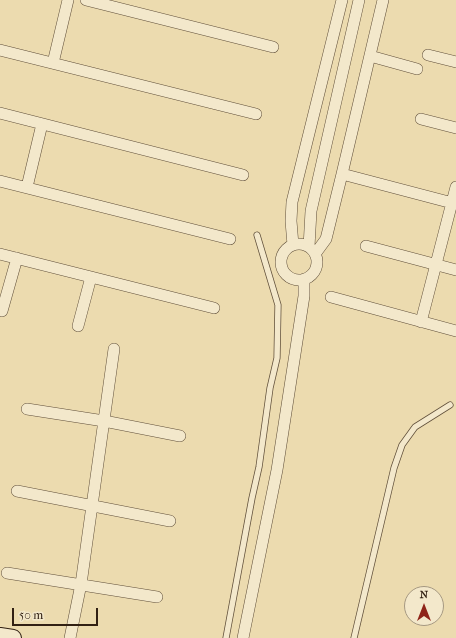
<!DOCTYPE html>
<style>
body{margin:0}
#map{position:relative;width:456px;height:638px;overflow:hidden;background:#ecdbaf;font-family:"IM FELL French Canon",serif}
canvas{display:block}
.north{position:absolute;left:404px;top:586px;width:40px;height:40px;box-sizing:border-box;background:#f3e8cb;border:1px solid #a59881;border-radius:50%;rotate:0deg;font-size:11px;font-weight:700;line-height:16px;text-align:center;color:#312013}
.north::after{content:'';display:block;margin:auto;width:14px;height:18px;background:#8f2418;clip-path:polygon(50% 0,100% 100%,50% 72%,0 100%)}
.scale{position:absolute;left:12px;top:608px;width:86px;height:18px;box-sizing:border-box;border:2px solid #312013;border-top:0;padding-left:5px;font-size:12px;line-height:14px;white-space:nowrap;color:#312013;-webkit-text-stroke:3px #f3e8cb;paint-order:stroke}
</style>
<div id="map">
<canvas width="456" height="638"></canvas>
<div class="north">N</div>
<div class="scale">50 m</div>
</div>
<script>
const ctx = document.querySelector('canvas').getContext('2d');
ctx.lineJoin = 'round';
function toPath(rows) {
  const path = new Path2D();
  for (const r of rows) {
    if (r.length === 3) {
      path.moveTo(r[0] + r[2], r[1]);
      path.arc(r[0], r[1], r[2], 0, 2 * Math.PI);
      continue;
    }
    path.moveTo(r[0], r[1]);
    for (let i = 2; i < r.length; i += 2) path.lineTo(r[i], r[i + 1]);
  }
  return path;
}
function strokePath(path, color, width, dash) {
  ctx.strokeStyle = color;
  ctx.lineWidth = width;
  ctx.lineCap = dash ? 'butt' : 'round';
  ctx.setLineDash(dash || []);
  ctx.stroke(path);
}
const lane = toPath([
 [226,638,252,498,259,467,270,388,277,358,278,305,257,235],
 [354,638,394,468,402,445,415,427,450,405]
]);
const street = toPath([
 [86,0,273,47],
 [0,50,256,114],
 [428,55,456,62],
 [370,56,417,69],
 [53,63,68,0],
 [0,113,243,175],
 [421,119,456,128],
 [342,174,456,204],
 [0,181,230,239],
 [27,187,42,124],
 [299,262,18],
 [293,245,291,221,292,202,342,0],
 [366,246,456,270],
 [309,247,311,211,359,0],
 [0,254,214,308],
 [315,254,326,239,342,174,383,0],
 [331,297,456,331],
 [2,311,17,258],
 [421,322,456,187],
 [78,326,91,277],
 [27,409,104,421,180,436],
 [17,491,170,521],
 [7,573,157,597],
 [70,638,81,584,114,349],
 [243,638,277,470,304,296,304,279]
]);
const secondary = toPath([
 [0,636,13,638]
]);
strokePath(lane, '#604f3a', 7);
strokePath(street, '#604f3a', 12);
strokePath(secondary, '#312013', 18);
strokePath(lane, '#f3e8cb', 5.5);
strokePath(street, '#f3e8cb', 11);
strokePath(secondary, '#f3e8cb', 16);
</script>
